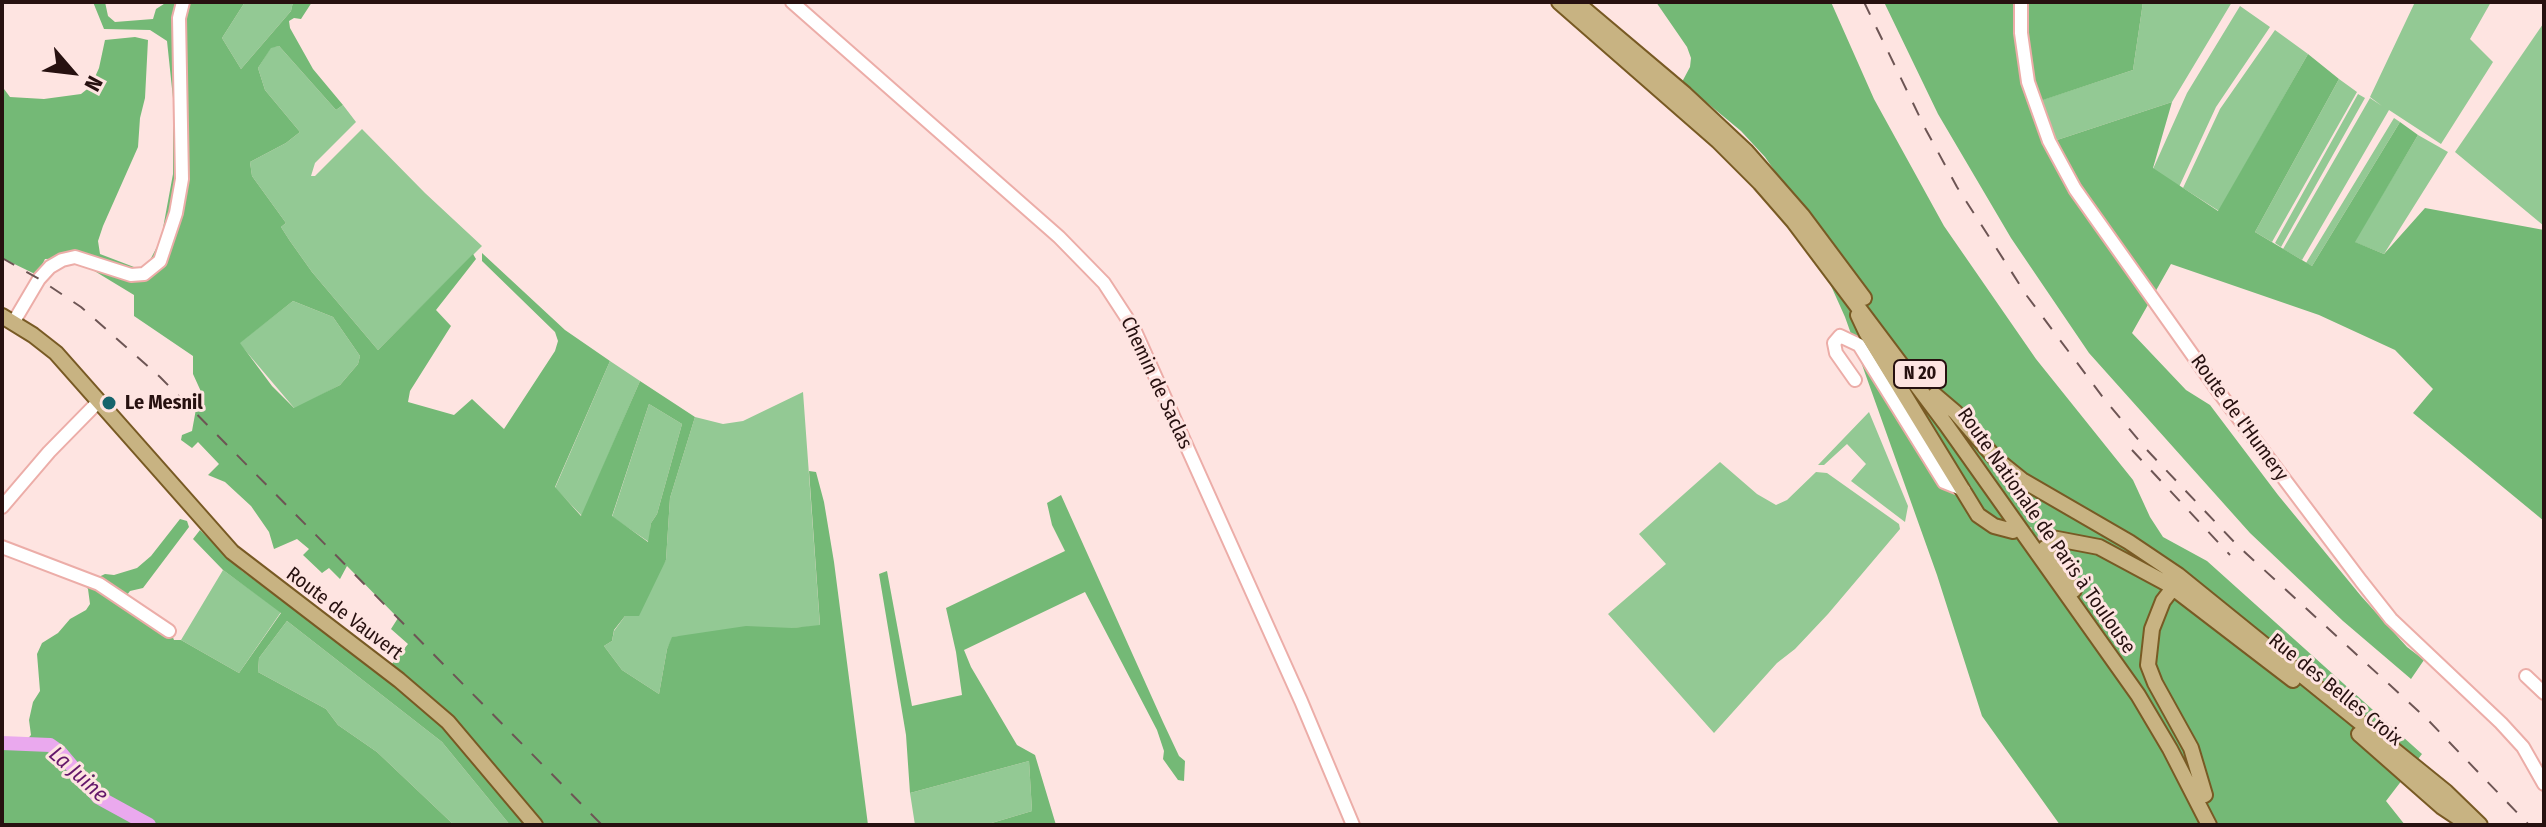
<!DOCTYPE html>
<meta charset="utf-8">
<style>
body{margin:0}
#map{position:relative;width:2546px;height:827px;overflow:hidden;background:#fee4e1;font-family:"Fira Sans Condensed",sans-serif}
canvas{display:block}
.frame{position:absolute;inset:0;border:4px solid #271110;pointer-events:none}
.north{position:absolute;left:32px;top:32px;width:80px;height:80px;-webkit-text-stroke:6px #fee4e1;paint-order:stroke;rotate:118deg;font-size:22px;font-weight:700;line-height:32px;text-align:center;color:#271110}
.north::after{content:'';display:block;margin:auto;width:28px;height:36px;background:#271110;clip-path:polygon(50% 0,100% 100%,50% 72%,0 100%)}
</style>
<div id="map">
<canvas width="2546" height="827"></canvas>
<div class="frame"></div>
<div class="north">N</div>
</div>
<script>
const ctx = document.querySelector('canvas').getContext('2d');
ctx.lineJoin = 'round';
function paint(path, color) {
  ctx.fillStyle = color;
  ctx.fill(path, 'evenodd');
}
function toPath(rows) {
  const path = new Path2D();
  for (const r of rows) {
    path.moveTo(r[0], r[1]);
    for (let i = 2; i < r.length; i += 2) path.lineTo(r[i], r[i + 1]);
  }
  return path;
}
function strokePath(path, color, width, dash) {
  ctx.strokeStyle = color;
  ctx.lineWidth = width;
  ctx.lineCap = dash ? 'butt' : 'round';
  ctx.setLineDash(dash || []);
  ctx.stroke(path);
}
function drawText(font, color, halo, rows, align = 'center') {
  ctx.font = font + ' "Fira Sans Condensed",sans-serif';
  ctx.lineWidth = 6;
  ctx.setLineDash([]);
  ctx.textBaseline = 'middle';
  ctx.strokeStyle = halo;
  ctx.fillStyle = color;
  for (const [text, x, y, turn = 0] of rows) {
    ctx.save();
    ctx.translate(x, y);
    ctx.rotate((+turn || 0) * Math.PI / 180);
    ctx.textAlign = isNaN(turn) ? turn : align;
    if (halo) ctx.strokeText(text, 0, 0);
    ctx.fillText(text, 0, 0);
    ctx.restore();
  }
}
const green = toPath([
 [245,2,293,2,291,11,241,69,222,38],
 [2143,2,2232,2,2172,102,2051,142,2036,102,2133,70],
 [2415,2,2491,2,2470,39,2493,62,2441,144,2389,110,2302,260,2283,249,2370,98,2382,106,2370,97],
 [2240,6,2270,27,2216,107,2179,187,2153,169,2187,93],
 [2543,24,2544,25,2544,226,2455,152],
 [2275,30,2308,54,2219,211,2183,188,2220,109],
 [279,46,336,110,343,105,356,122,315,163,311,176,315,176,362,129,425,193,482,246,378,350,312,272,290,241,281,227,286,223,252,176,250,162,286,143,300,132,265,90,258,68,271,47],
 [2339,79,2357,92,2272,242,2255,232],
 [2358,94,2365,98,2281,247,2275,243],
 [2394,118,2400,122,2312,266,2306,263],
 [2418,135,2448,152,2384,254,2354,242],
 [293,301,333,317,360,356,358,364,340,385,295,409,239,343],
 [610,361,640,381,582,516,555,488],
 [803,392,820,626,673,637,667,649,659,694,622,670,604,646,612,641,614,631,666,560,670,498,695,417,723,424,743,421],
 [649,404,682,424,657,514,651,523,649,542,612,517],
 [1869,412,1908,506,1905,522,1851,481,1866,464,1847,444,1824,465,1818,465],
 [1720,462,1757,494,1776,505,1787,500,1816,472,1827,473,1899,524,1900,529,1828,614,1795,649,1777,663,1714,733,1608,614,1666,564,1639,534],
 [223,570,281,612,239,673,181,640],
 [287,621,442,742,510,825,454,825,377,752,338,725,326,709,258,672,259,658],
 [1029,761,1032,811,985,825,915,825,910,793]
]);
const forest = toPath([
 [93,2,105,2,108,16,115,22,153,19,156,9,167,2,245,2,222,38,241,69,291,11,293,2,312,2,301,19,294,18,289,21,290,28,313,69,343,105,336,110,279,46,271,48,258,68,265,90,300,132,286,143,250,162,252,176,286,223,281,227,290,241,312,272,378,350,473,254,476,259,436,310,451,326,410,391,408,402,454,415,472,399,504,429,555,351,558,341,555,332,482,261,482,253,565,330,610,361,555,487,581,516,640,381,695,417,670,498,666,560,639,616,625,616,614,630,612,641,604,646,622,670,659,694,667,649,672,637,746,626,792,628,820,625,809,471,816,472,824,502,834,562,868,825,510,825,442,742,287,621,259,658,258,672,326,709,338,725,377,752,454,825,2,825,2,749,20,747,31,735,29,720,33,702,40,691,37,654,42,643,58,633,70,619,86,610,90,604,88,589,84,584,105,574,114,575,137,568,151,556,180,519,187,521,189,527,143,588,130,591,127,595,171,633,174,640,181,640,239,673,281,613,223,570,193,539,200,530,242,571,383,675,408,644,391,629,398,618,347,566,340,579,329,568,322,573,303,555,309,549,297,539,274,549,269,532,251,506,225,482,208,475,219,464,198,442,192,448,181,440,182,435,192,431,196,409,203,396,193,374,193,356,134,316,134,295,73,258,45,259,37,275,2,258,2,69,4,89,10,97,44,99,81,94,91,86,99,68,105,40,135,37,148,40,145,98,140,118,138,147,103,226,98,241,100,254,134,267,141,267,148,264,161,239,173,174,173,98,167,41,150,30,104,29],
 [293,301,333,317,360,356,358,364,340,385,294,408,272,386,240,343],
 [649,404,682,424,657,514,651,523,648,542,612,516],
 [1656,2,1831,2,1874,99,1944,226,2036,359,2133,480,2150,517,2163,537,2207,561,2422,754,2386,801,2405,825,2060,825,1982,716,1937,575,1845,317,1788,190,1765,157,1741,131,1682,82,1690,67,1691,58,1687,47],
 [1884,2,2143,2,2133,70,2037,102,2051,142,2172,102,2153,168,2218,211,2308,54,2339,79,2255,232,2312,266,2400,122,2418,135,2355,242,2384,254,2425,208,2544,230,2544,521,2413,413,2433,389,2395,350,2319,315,2171,264,2132,333,2186,390,2210,405,2278,495,2361,596,2407,647,2424,660,2411,679,2343,621,2250,533,2089,353,2011,238,1938,114],
 [1061,495,1163,722,1179,756,1185,761,1184,781,1178,780,1163,759,1164,751,1157,730,1085,592,964,650,971,667,1017,745,1035,755,1056,825,985,825,1032,811,1029,761,910,793,906,735,879,574,887,571,912,706,962,695,956,652,946,608,1065,551,1052,525,1047,503]
]);
const river = toPath([
 [2,743,50,745,60,752,98,797,149,825]
]);
const majorTunnel = toPath([
 [2017,532,2052,538]
]);
const minor = toPath([
 [792,2,1059,237,1104,283,1134,329,1301,701,1353,825],
 [2021,2,2021,33,2028,82,2049,141,2075,189,2221,395,2361,581,2391,619,2501,723,2523,747,2544,784],
 [13,323,39,279,50,267,62,260,75,257,131,275,144,274,160,261,176,213,182,179,179,18,183,2],
 [1855,380,1836,353,1834,343,1840,336,1859,345,1944,482,1964,490],
 [2,507,49,452,99,401],
 [2,547,99,584,169,631],
 [2526,676,2544,693]
]);
const major = toPath([
 [1559,2,1718,141,1760,183,1794,222,1945,423,2138,695,2170,749,2209,825],
 [1576,2,1685,94,1746,151,1802,215,1864,298],
 [1858,315,1866,332,1978,515,1994,526,2013,531],
 [2,316,33,335,56,353,232,552,399,680,448,722,535,825],
 [1935,395,1955,412,1996,459,2022,480,2129,542,2178,575,2446,792,2480,825],
 [2052,538,2099,547,2179,590],
 [2045,548,2074,590],
 [2173,588,2293,680],
 [2173,588,2163,601,2152,629,2148,665,2155,683,2191,748,2205,795],
 [2359,734,2442,807,2469,825]
]);
const rail = toPath([
 [1864,2,1926,130,1957,187,2027,296,2105,400,2147,450,2237,545,2427,719,2529,825],
 [2,258,39,279,81,307,160,377,602,825],
 [2132,450,2230,555]
]);
const markers = [
 [109,403,8,"#16646c"]
];
const shields = [
 [1920,374,52]
];
const shieldNames = [
 ["N 20",1920,374]
];
const streetNames = [
 ["Chemin de Saclas",1156,383,65],
 ["Route de l'Humery",2239,418,54],
 ["Route Nationale de Paris à Toulouse",2046,531,55],
 ["Route de Vauvert",344,614,37],
 ["Rue des Belles Croix",2335,690,39]
];
const poiNames = [
 ["Le Mesnil",125,403]
];
const waterNames = [
 ["La Juine",78,775,42]
];
paint(green, '#93c994');
paint(forest, '#74b976');
strokePath(river, '#eaa9ee', 14);
strokePath(majorTunnel, '#dec4c2', 14, [14, 7]);
strokePath(minor, '#ecada8', 16);
strokePath(major, '#785a24', 18);
strokePath(minor, '#fff', 12);
strokePath(major, '#c8b382', 14);
strokePath(rail, '#6d5554', 2, [14, 14]);
for (const [x, y, r, color] of markers) {
  const dot = new Path2D();
  dot.arc(x, y, r, 0, 2 * Math.PI);
  ctx.fillStyle = color;
  ctx.fill(dot);
  strokePath(dot, '#fee4e1', 3);
}
for (const [x, y, w] of shields) {
  const box = new Path2D();
  box.roundRect(x - w / 2, y - 14, w, 28, 6);
  ctx.fillStyle = '#fee4e1';
  ctx.fill(box);
  strokePath(box, '#271110', 2);
}
drawText('bold 18px', '#271110', null, shieldNames);
drawText('20px', '#271110', '#fee4e1', streetNames);
drawText('bold 20px', '#271110', '#fee4e1', poiNames, 'left');
drawText('italic 22px', '#64176a', '#fee4e1', waterNames);
</script>
